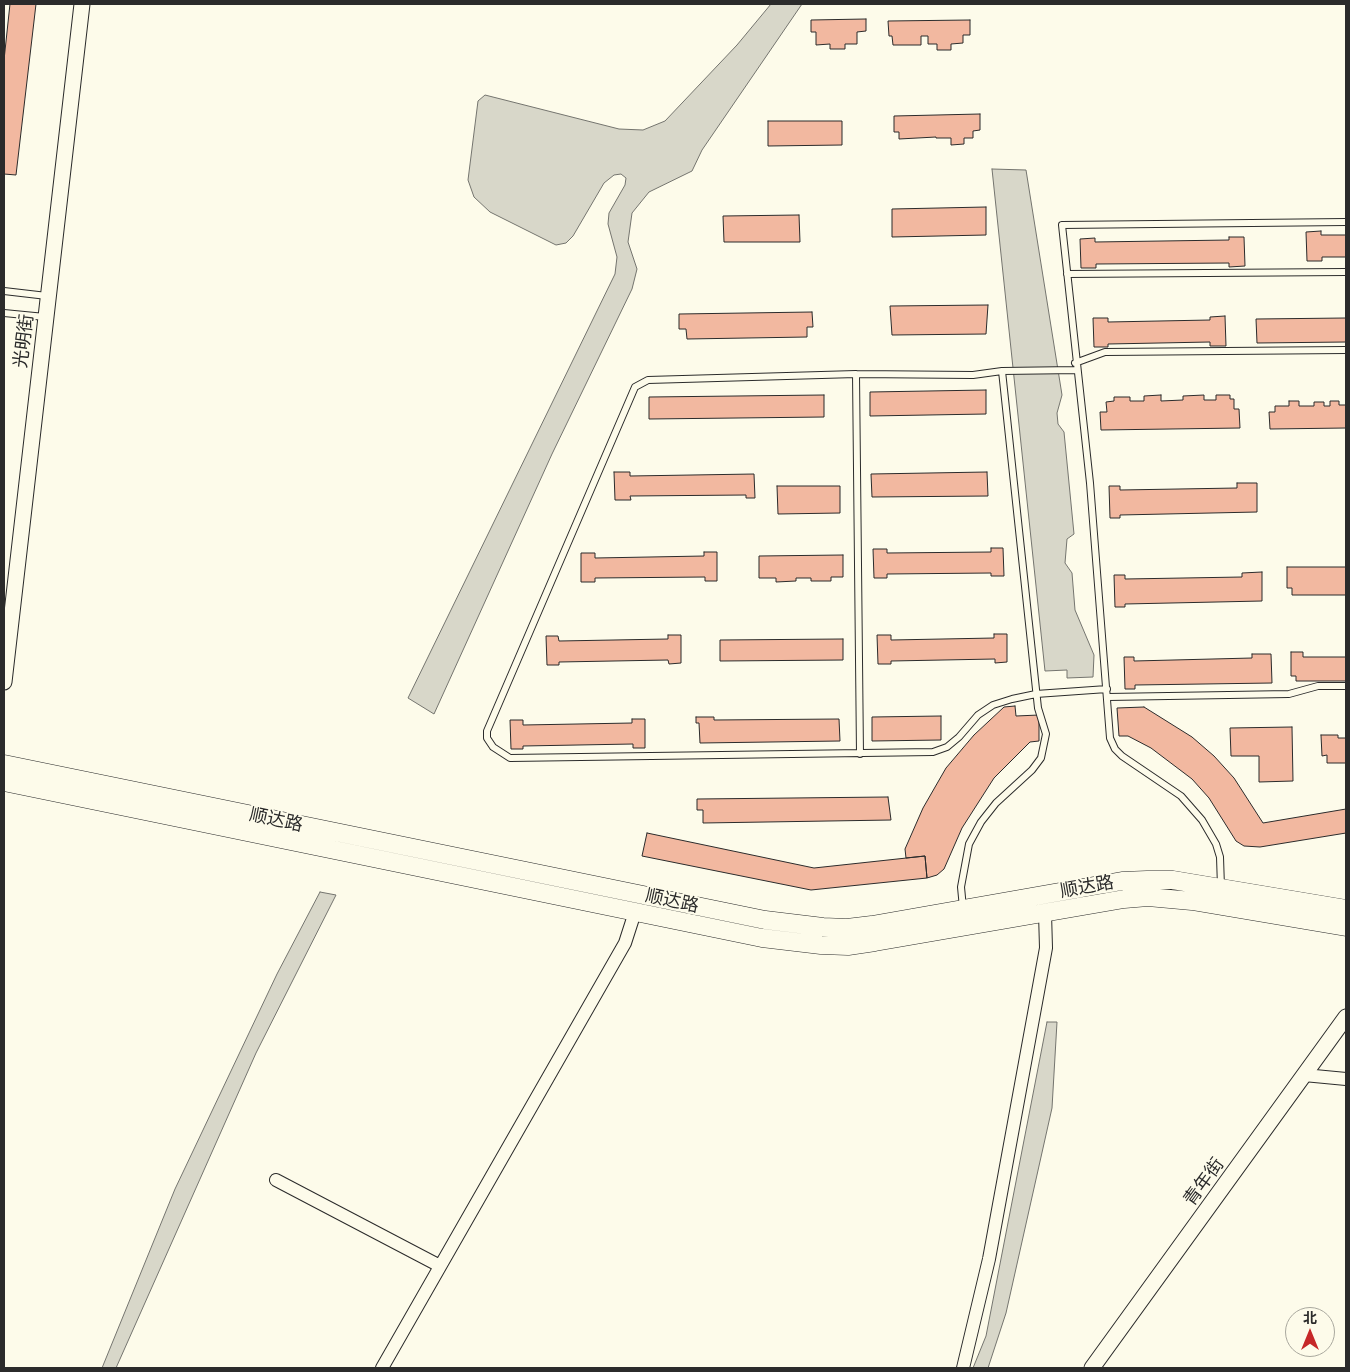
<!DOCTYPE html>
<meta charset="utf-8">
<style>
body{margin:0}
#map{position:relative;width:1350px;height:1372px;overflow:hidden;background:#fdfbea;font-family:Quicksand,"Noto Sans SC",sans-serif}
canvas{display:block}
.frame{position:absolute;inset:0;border:5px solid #2b2b2b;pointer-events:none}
.north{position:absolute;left:1285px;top:1307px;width:50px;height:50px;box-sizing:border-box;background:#fdfbea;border:1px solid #a9a89e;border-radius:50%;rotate:0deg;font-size:14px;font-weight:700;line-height:20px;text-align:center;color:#2b2b2b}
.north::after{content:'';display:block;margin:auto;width:18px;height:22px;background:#c62828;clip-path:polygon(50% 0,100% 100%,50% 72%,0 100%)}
</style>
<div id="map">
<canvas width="1350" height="1372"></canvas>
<div class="frame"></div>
<div class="north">北</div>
</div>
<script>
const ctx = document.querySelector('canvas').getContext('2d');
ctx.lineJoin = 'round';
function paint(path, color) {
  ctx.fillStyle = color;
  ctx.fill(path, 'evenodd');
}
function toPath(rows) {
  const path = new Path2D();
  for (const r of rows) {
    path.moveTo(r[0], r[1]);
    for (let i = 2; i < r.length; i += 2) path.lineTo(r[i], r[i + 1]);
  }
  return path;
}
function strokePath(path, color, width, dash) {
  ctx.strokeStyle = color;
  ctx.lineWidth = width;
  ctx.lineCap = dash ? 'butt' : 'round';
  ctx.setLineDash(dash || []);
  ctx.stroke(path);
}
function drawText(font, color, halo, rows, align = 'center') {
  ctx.font = font + ' Quicksand,"Noto Sans SC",sans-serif';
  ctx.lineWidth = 4;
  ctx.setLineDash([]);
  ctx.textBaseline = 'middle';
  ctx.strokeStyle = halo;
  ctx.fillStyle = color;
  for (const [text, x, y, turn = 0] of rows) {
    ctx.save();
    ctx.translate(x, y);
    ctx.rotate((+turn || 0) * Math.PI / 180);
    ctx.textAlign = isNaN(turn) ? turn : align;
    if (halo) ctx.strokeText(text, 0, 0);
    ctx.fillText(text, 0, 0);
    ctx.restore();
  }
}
const water = toPath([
 [771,4,802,4,702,150,692,171,649,192,632,213,628,242,637,269,632,289,552,454,434,714,408,698,615,274,617,257,608,224,609,213,625,185,626,178,621,174,614,175,604,183,573,236,566,243,556,245,490,212,474,197,468,180,478,101,485,95,619,129,643,130,665,121,737,45,771,4],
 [992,169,1026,170,1062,395,1057,413,1058,424,1064,432,1074,534,1067,539,1065,563,1072,573,1075,610,1094,655,1093,677,1067,678,1067,670,1045,671,992,169],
 [320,892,336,895,256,1053,116,1368,102,1368,175,1189,277,974,320,892],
 [1047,1022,1057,1022,1052,1108,1006,1313,988,1368,973,1368,986,1336,1047,1022]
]);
const building = toPath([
 [10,4,36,4,16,175,4,174,4,60,10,4],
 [866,19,866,31,857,32,857,44,845,44,845,49,830,49,830,44,816,45,816,32,811,32,811,20,866,19],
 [970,20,970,35,963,35,963,43,951,44,951,50,937,50,937,44,928,44,928,36,921,36,921,45,893,45,892,36,889,36,888,21,970,20],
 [980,114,980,130,973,131,973,138,964,138,964,144,951,145,951,138,936,138,936,137,899,139,899,132,894,132,894,116,980,114],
 [768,121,842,121,842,145,768,146,768,121],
 [986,207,986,235,892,237,892,209,986,207],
 [799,215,800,242,724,242,723,216,799,215],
 [1321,231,1321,235,1346,235,1346,257,1322,257,1322,261,1307,261,1306,232,1321,231],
 [1229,237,1244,237,1245,266,1229,267,1229,263,1096,264,1096,268,1081,268,1080,239,1095,238,1095,242,1229,240,1229,237],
 [988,305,986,334,892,335,890,306,988,305],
 [812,312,813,327,807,327,807,337,687,339,686,329,679,329,679,314,812,312],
 [1225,316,1226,346,1210,346,1210,342,1108,344,1108,347,1094,347,1093,318,1108,318,1108,322,1210,320,1210,317,1225,316],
 [1346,318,1346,342,1257,343,1256,319,1346,318],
 [986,390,986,414,870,416,870,392,986,390],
 [824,395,824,417,649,419,649,397,824,395],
 [1161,395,1161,401,1183,400,1183,396,1204,395,1204,400,1216,400,1216,395,1230,395,1230,399,1234,399,1234,409,1239,409,1240,428,1101,430,1100,412,1107,412,1106,402,1114,401,1114,397,1130,397,1130,401,1144,401,1144,396,1161,395],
 [1289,401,1299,401,1299,406,1314,406,1314,402,1324,402,1324,406,1330,406,1330,401,1339,401,1339,405,1346,405,1346,428,1270,429,1269,412,1275,412,1275,406,1289,406,1289,401],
 [614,472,630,472,630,476,754,474,755,498,746,498,746,495,630,496,631,500,615,500,614,472],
 [987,472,988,496,872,497,871,474,987,472],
 [1237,483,1257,483,1257,512,1120,515,1120,518,1110,518,1109,486,1120,486,1120,490,1237,488,1237,483],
 [777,486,840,486,840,513,778,514,777,486],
 [991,548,1003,548,1004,576,991,576,991,573,887,574,887,578,874,578,873,549,887,549,887,553,991,552,991,548],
 [704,552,717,552,717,581,705,581,705,577,595,578,595,582,581,582,581,553,595,553,595,558,704,556,704,552],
 [843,555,843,577,831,577,831,581,811,581,811,578,796,578,796,581,776,582,776,578,759,578,759,556,843,555],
 [1287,567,1346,567,1346,595,1292,595,1292,588,1287,588,1287,567],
 [1262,572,1262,601,1125,604,1125,607,1115,607,1114,575,1125,575,1125,579,1242,577,1242,573,1262,572],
 [994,634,1007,634,1007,662,995,663,995,659,891,661,891,664,878,664,877,635,891,635,891,640,994,638,994,634],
 [668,635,681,635,681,663,669,664,668,660,559,662,559,665,547,665,546,636,558,636,559,641,668,639,668,635],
 [843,639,843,660,720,661,720,640,843,639],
 [1291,652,1303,652,1303,657,1346,657,1346,681,1296,681,1296,676,1291,676,1291,652],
 [1252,654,1271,654,1272,683,1135,685,1135,689,1125,689,1124,657,1134,657,1134,661,1252,658,1252,654],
 [1015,706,1016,716,1039,715,1039,741,1030,742,994,778,962,828,944,869,937,875,927,878,925,856,906,858,905,849,923,808,946,768,974,735,1004,707,1015,706],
 [1144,707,1192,737,1214,756,1234,778,1263,823,1346,809,1346,833,1260,847,1244,846,1236,841,1209,798,1192,779,1151,748,1128,736,1119,736,1117,708,1144,707],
 [941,716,941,740,872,741,872,717,941,716],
 [696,717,714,717,714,720,839,719,840,741,700,743,699,723,696,723,696,717],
 [632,719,645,719,645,748,633,748,633,744,523,746,523,749,511,749,510,720,523,720,523,725,632,723,632,719],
 [1292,727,1293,781,1259,782,1259,756,1231,756,1230,728,1292,727],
 [1321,735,1338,735,1338,738,1346,738,1346,763,1327,763,1327,755,1322,756,1321,735],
 [888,797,891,820,703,823,703,810,697,810,697,799,888,797],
 [647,833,814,868,925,856,927,878,811,890,642,856,647,833]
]);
const service = toPath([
 [1067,274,1346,272],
 [4,291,47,296],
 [4,313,45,317],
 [1075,363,1105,352,1346,350],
 [856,374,648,380,635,387,487,731,487,738,493,747,510,758,933,752,947,747,959,737,978,715,993,705,1012,699,1036,694,1107,689],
 [1108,697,1289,694,1318,686,1346,686],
 [860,754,856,374,973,375,1002,371],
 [1221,887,1220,857,1216,844,1202,820,1181,796,1122,756,1115,749,1110,738,1090,483,1062,225,1346,222],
 [963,908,961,887,969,844,981,822,996,803,1032,770,1041,758,1046,734,1038,708,1002,371,1076,370]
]);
const minor = toPath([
 [1304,1075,1346,1079],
 [276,1180,440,1266],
 [382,1368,625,943,635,912],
 [963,1368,989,1259,1046,948,1045,913]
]);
const tertiary = toPath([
 [4,682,82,4],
 [1092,1368,1346,1017]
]);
const secondary = toPath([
 [4,764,765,920,823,927,847,928,872,925,1122,881,1147,880,1173,880,1346,909],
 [4,782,762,938,821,945,848,946,875,942,1124,899,1148,897,1192,901,1346,927]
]);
const streetNames = [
 ["光明街",24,341,-83],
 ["顺达路",276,820,12],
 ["顺达路",1087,887,-10],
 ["顺达路",672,901,12],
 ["青年街",1204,1182,-54]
];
paint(water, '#d8d7c9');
strokePath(water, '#74746e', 1);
paint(building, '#f2b8a0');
strokePath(building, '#2b2b2b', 1);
strokePath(service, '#2b2b2b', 8);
strokePath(minor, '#2b2b2b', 14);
strokePath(tertiary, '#2b2b2b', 17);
strokePath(secondary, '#2b2b2b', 19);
strokePath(service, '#fdfbea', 6);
strokePath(minor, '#fdfbea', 12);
strokePath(tertiary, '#fdfbea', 15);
strokePath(secondary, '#fdfbea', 18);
drawText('18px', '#2b2b2b', '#fdfbea', streetNames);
</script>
